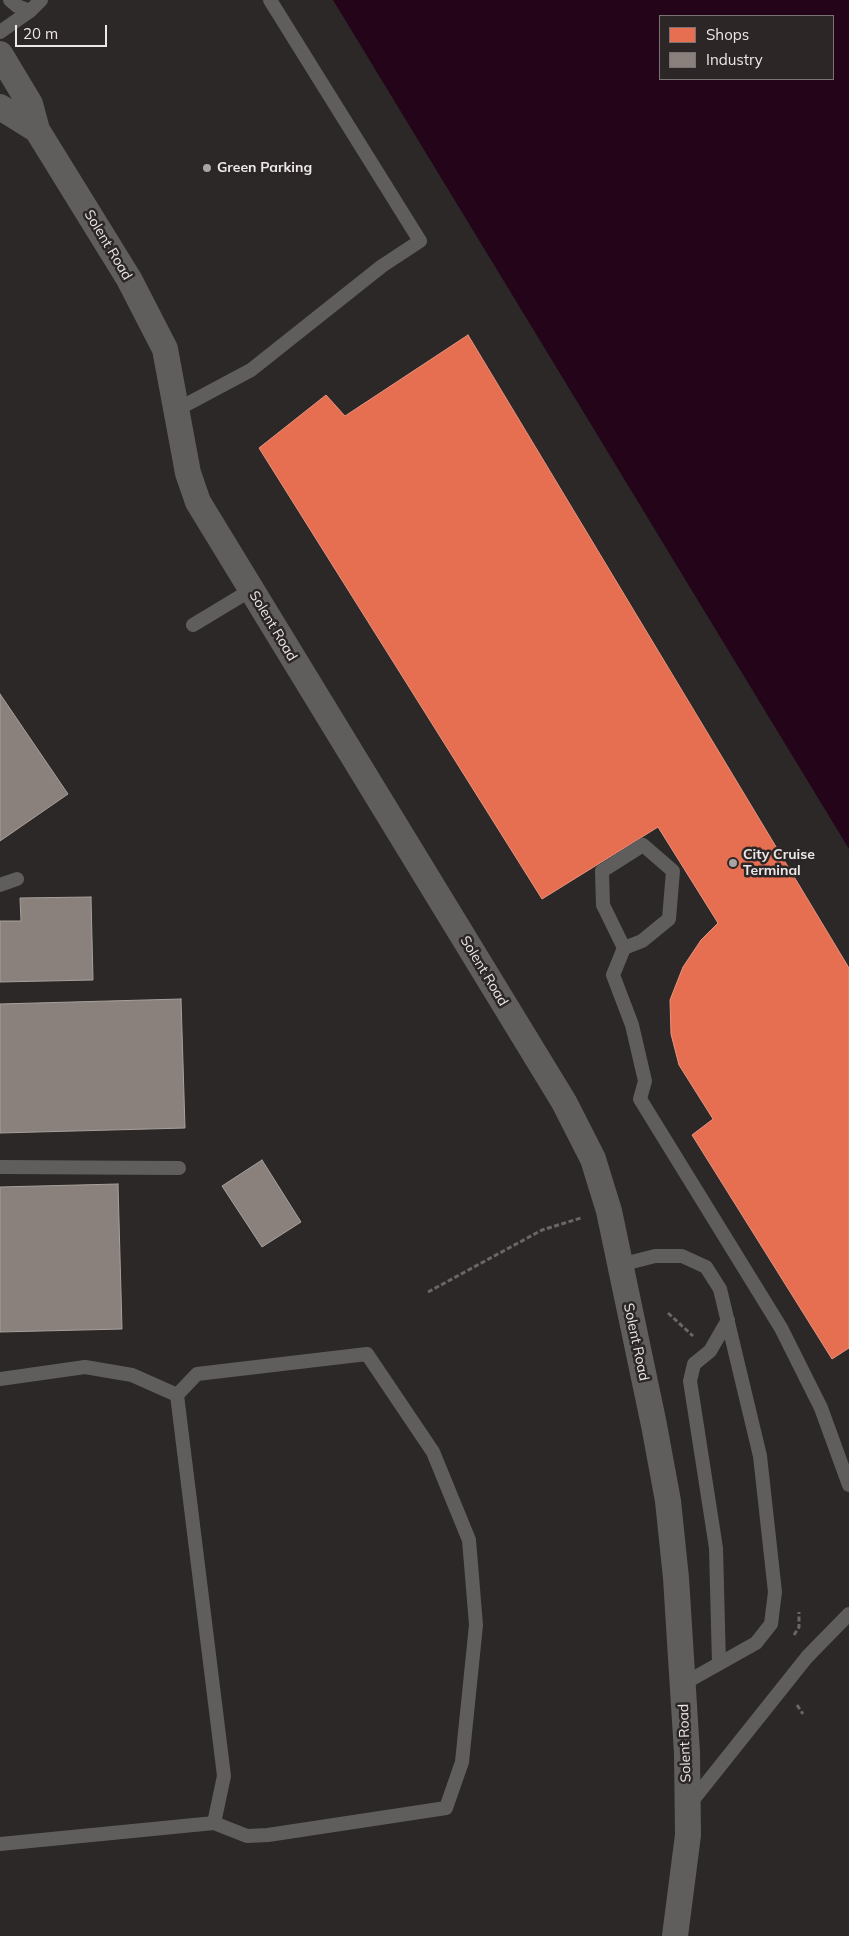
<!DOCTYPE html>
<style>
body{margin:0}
#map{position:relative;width:849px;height:1936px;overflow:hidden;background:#2b2827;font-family:Mulish,sans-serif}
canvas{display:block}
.legend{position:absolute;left:659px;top:15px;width:175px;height:65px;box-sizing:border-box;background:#2c2726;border:1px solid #797473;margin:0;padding:6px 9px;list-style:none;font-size:15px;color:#ece8e7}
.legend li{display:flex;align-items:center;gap:10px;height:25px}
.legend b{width:25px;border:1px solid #797473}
.scale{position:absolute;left:15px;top:25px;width:92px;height:22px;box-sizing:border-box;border:2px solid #ece8e7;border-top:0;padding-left:6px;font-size:15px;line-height:18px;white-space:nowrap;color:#ece8e7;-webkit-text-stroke:4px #2c2726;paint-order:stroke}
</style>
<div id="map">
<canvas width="849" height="1936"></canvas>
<ul class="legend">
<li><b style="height:14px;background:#e76f51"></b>Shops</li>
<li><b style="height:14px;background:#8a817c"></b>Industry</li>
</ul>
<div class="scale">20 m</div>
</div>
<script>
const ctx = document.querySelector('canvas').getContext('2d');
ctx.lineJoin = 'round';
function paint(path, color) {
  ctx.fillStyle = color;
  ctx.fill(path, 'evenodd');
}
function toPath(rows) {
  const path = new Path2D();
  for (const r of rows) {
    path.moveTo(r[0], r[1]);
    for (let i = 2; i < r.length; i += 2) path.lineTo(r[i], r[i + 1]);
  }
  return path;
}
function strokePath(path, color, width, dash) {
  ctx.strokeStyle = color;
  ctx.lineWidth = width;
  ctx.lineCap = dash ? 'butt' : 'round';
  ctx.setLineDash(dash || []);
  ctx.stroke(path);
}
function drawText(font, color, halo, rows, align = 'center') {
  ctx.font = font + ' Mulish,sans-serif';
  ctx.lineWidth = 5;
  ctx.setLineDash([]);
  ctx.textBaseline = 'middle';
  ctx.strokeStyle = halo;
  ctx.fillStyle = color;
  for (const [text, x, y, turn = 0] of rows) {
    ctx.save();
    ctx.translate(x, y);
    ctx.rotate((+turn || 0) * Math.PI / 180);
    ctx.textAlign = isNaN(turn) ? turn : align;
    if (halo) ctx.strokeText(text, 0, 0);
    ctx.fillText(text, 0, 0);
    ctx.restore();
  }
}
const water = toPath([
 [333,0,849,0,849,849],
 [660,16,833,16,833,79,660,79]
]);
const shops = toPath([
 [468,335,849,968,849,1348,832,1359,692,1135,713,1119,679,1065,671,1034,670,1000,683,967,701,940,718,923,658,827,542,899,259,448,326,395,345,416,468,335]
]);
const industry = toPath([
 [0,694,68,794,0,841,0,694],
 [91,897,93,980,0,982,0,921,21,921,20,898,91,897],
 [181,999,185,1128,0,1133,0,1004,181,999],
 [262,1160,301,1222,262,1247,222,1186,262,1160],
 [118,1184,122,1329,0,1332,0,1187,118,1184]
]);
const path = toPath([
 [428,1292,542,1230,581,1218],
 [668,1313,693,1336],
 [794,1635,799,1627,799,1612],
 [797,1705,803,1714]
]);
const lane = toPath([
 [10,0,17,6,30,11],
 [0,32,30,11,41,0],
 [176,410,251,370,382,266,420,241,270,0],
 [193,625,251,590],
 [0,885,17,879],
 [624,948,642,941,669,919,673,871,643,845,602,871,603,905,624,948,613,975,632,1025,645,1081,640,1099,781,1328,821,1408,849,1485],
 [0,1167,179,1168],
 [620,1265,655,1256,682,1256,706,1267,720,1289,760,1456,775,1592,771,1624,756,1643,683,1684],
 [0,1379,85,1367,132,1375,177,1395],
 [177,1395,224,1776,214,1823],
 [719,1664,716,1548,690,1381,694,1364,710,1351,728,1320],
 [689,1805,807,1657,849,1614],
 [0,1844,214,1823,247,1836,268,1835,446,1808,462,1762,476,1625,469,1540,433,1452,367,1354,197,1374,177,1395]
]);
const street = toPath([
 [0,54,30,104,37,130],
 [0,107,37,130,129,279,165,349,188,473,198,502,564,1102,593,1159,609,1211,654,1425,668,1501,676,1578,687,1753,688,1835,675,1936]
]);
const markers = [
 [207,168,5,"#a8a5a4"],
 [733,863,5,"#a8a5a4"]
];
const poiNames = [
 ["Green Parking",217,168],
 ["City Cruise",743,855],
 ["Terminal",743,871]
];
const streetNames = [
 ["Solent Road",108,245,59],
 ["Solent Road",273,626,59],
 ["Solent Road",484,971,59],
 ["Solent Road",636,1342,78],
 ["Solent Road",685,1743,-92]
];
paint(water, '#240418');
paint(shops, '#e76f51');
strokePath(shops, '#e8937e', 1);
paint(industry, '#8a817c');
strokePath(industry, '#a7a09c', 1);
strokePath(path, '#686766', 3, [5, 2.5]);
strokePath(lane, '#605e5d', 14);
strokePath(street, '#605e5d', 26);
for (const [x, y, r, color] of markers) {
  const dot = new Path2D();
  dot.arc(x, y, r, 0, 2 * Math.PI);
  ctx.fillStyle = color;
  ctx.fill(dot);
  strokePath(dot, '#2c2726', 2);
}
drawText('bold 14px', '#ece8e7', '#2c2726', poiNames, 'left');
drawText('14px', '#ece8e7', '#2c2726', streetNames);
</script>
